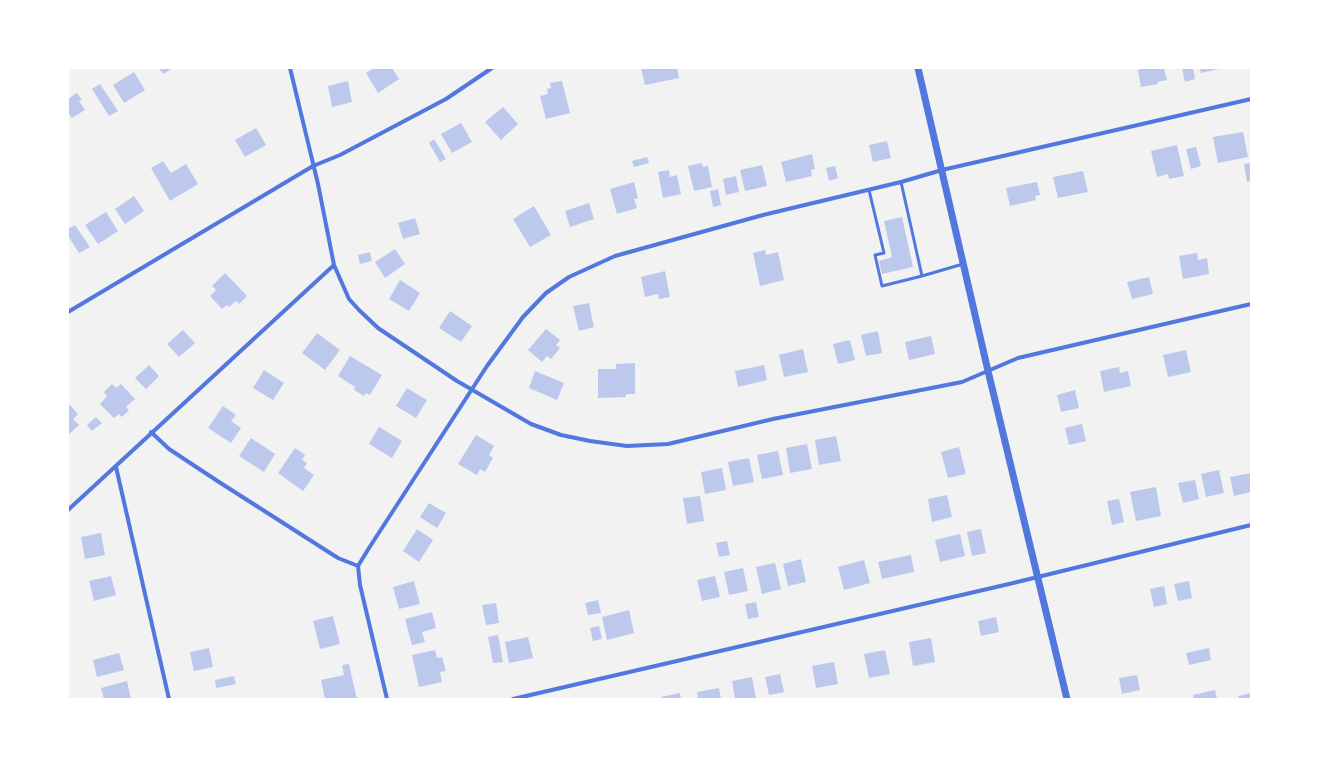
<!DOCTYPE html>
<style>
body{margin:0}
#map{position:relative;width:1319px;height:767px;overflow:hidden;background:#f2f2f2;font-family:Roboto,sans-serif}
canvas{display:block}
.frame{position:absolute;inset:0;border:69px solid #fff;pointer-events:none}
</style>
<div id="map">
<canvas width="1319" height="767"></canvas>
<div class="frame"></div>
</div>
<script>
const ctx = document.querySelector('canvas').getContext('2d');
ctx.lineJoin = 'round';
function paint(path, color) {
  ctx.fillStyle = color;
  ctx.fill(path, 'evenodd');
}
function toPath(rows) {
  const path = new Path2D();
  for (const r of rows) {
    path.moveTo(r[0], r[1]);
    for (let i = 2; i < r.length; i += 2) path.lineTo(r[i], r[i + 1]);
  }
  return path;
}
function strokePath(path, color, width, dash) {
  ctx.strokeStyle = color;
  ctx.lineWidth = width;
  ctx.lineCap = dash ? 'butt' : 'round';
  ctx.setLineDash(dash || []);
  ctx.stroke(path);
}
const building = toPath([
 [159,68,173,68,163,74],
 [374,68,392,68,399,79,378,93,366,73],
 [641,68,677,68,679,78,645,85],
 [1145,68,1164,68,1167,80,1157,82,1158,84,1141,87,1138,70],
 [1182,68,1193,68,1195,79,1185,82],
 [1200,68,1219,68,1219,69,1201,73],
 [134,72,145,90,124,103,113,85],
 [348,81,352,102,332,107,328,86],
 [562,81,570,113,546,119,540,96,548,94,547,89,551,88,550,83],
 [100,84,118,111,109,116,92,89],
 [77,93,82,100,79,101,85,110,72,118,68,112,68,99],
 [503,107,518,124,501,140,485,122],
 [461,123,472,142,452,153,441,134],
 [256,128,266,145,245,157,235,140],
 [1243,132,1248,157,1218,163,1213,137],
 [434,139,446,159,440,162,429,143],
 [887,141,891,158,873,162,869,145],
 [1177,145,1184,176,1169,179,1168,174,1157,177,1151,151],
 [1196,147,1201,166,1191,169,1186,149],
 [812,154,815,169,811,170,812,176,786,182,781,162],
 [647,157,649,163,634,167,632,161],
 [163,161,171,173,186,164,198,184,170,201,151,168],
 [702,163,703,167,708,166,712,187,694,191,688,166],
 [1251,163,1251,181,1247,182,1244,164],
 [762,165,767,186,745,191,740,170],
 [835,166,838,178,829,181,826,168],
 [669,170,670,177,677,175,681,194,663,198,658,172],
 [1083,171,1088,192,1058,198,1053,177],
 [736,176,739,192,726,195,723,179],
 [634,182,638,198,634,199,637,208,617,214,610,189],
 [1037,182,1040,195,1035,196,1036,200,1010,206,1006,188],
 [718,189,721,205,713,207,710,191],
 [134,196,144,211,125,224,115,209],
 [589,203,594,219,570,227,565,211],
 [534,206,551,235,530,247,513,219],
 [106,212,118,231,98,244,85,225],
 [902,217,913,267,882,274,879,261,892,257,884,221],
 [415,218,420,234,403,239,398,223],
 [75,225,90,247,79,253,68,236,68,229],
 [395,249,405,264,385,278,375,262],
 [765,250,766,255,778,252,784,280,760,286,753,253],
 [370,252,372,261,360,264,358,255],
 [1197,253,1198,260,1207,258,1209,274,1183,279,1179,256],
 [665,271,670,297,659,299,658,294,645,297,641,277],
 [225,273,247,296,239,304,236,301,229,307,227,305,222,309,210,296,216,290,212,286],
 [1149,277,1153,294,1132,299,1127,282],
 [400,280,420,293,409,311,389,299],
 [589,303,594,327,579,331,573,306],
 [450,311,472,326,461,342,439,328],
 [546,329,560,340,556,345,560,348,551,359,547,356,542,362,528,350],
 [183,330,195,343,179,357,167,344],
 [878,331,882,353,866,356,861,335],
 [317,333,340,350,325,370,302,353],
 [931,336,935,354,909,360,905,342],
 [850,340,855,360,838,364,833,344],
 [803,349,808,372,784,377,779,355],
 [1186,350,1191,372,1168,377,1163,355],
 [350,356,382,375,370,395,366,393,364,396,354,390,355,387,338,376],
 [635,363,635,394,626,394,626,397,598,398,598,369,616,369,616,364],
 [149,365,159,376,146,389,135,378],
 [764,365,767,380,738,387,735,371],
 [1119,367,1120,373,1128,371,1131,386,1104,392,1100,371],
 [264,370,284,383,273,400,253,388],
 [535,371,564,383,557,400,529,388],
 [112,384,116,388,121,384,135,399,126,407,129,410,122,417,119,414,114,418,100,404,107,396,104,392],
 [407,388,427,400,416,418,396,406],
 [1075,390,1079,408,1061,412,1057,395],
 [70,405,78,414,73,419,79,425,68,435,68,407],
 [223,406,236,415,231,421,241,428,231,443,208,428],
 [96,417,102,423,92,431,87,425],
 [1082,424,1086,441,1069,445,1065,428],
 [379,427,402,441,392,458,369,444],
 [476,435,494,446,489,455,493,458,485,472,480,469,477,475,458,464],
 [836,436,841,461,819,465,815,440],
 [251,438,275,454,264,472,239,456],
 [807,444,812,469,790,473,786,448],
 [959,447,966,474,948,478,941,452],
 [295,448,305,455,302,460,307,463,304,468,314,475,303,491,278,473],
 [778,451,783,475,762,479,757,455],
 [749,458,754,482,733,486,728,462],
 [722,468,726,490,705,494,701,472],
 [1219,470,1224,493,1206,497,1201,474],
 [1251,473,1251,492,1234,496,1230,477],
 [1195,480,1199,499,1183,503,1178,483],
 [1156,487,1161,516,1136,521,1130,492],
 [947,495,952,517,932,522,928,499],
 [700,496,704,521,687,524,683,498],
 [1119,499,1124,522,1112,525,1107,501],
 [429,503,446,513,437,528,420,517],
 [417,529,433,540,419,562,403,551],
 [981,529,986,553,972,556,967,532],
 [101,533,105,555,85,559,81,537],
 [960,534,965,556,940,562,935,540],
 [727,541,730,555,719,557,716,543],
 [911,555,914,572,882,579,878,562],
 [801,559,806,582,788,586,783,564],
 [864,560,870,583,844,590,838,567],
 [775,563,781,589,762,594,756,567],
 [743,568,748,591,729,595,724,572],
 [111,576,116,595,94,601,89,581],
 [715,576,720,597,702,601,697,580],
 [414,581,420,604,399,609,393,587],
 [1189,581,1192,598,1178,601,1174,584],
 [1164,586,1167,604,1154,607,1150,589],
 [598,600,601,613,588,615,585,603],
 [756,602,759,617,748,619,745,604],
 [496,603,499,623,486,625,482,605],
 [629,610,634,633,607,640,602,617],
 [432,612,436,628,422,632,425,642,412,645,405,619],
 [333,616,340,644,320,649,313,621],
 [996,617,999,632,981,636,978,621],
 [599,626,602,639,593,641,590,628],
 [498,635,503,662,493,663,488,637],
 [528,637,533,658,509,663,505,642],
 [931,638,935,662,913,666,909,642],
 [209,648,213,667,194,671,190,652],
 [1209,648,1211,660,1189,665,1186,653],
 [435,650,437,658,442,657,446,671,440,672,442,682,419,687,412,655],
 [885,650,890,674,869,678,864,654],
 [119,653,124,670,97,677,93,660],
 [834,662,838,684,816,688,812,666],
 [349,664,357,699,347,699,346,698,339,699,325,699,321,680,344,675,342,665],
 [780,674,784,692,769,695,765,677],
 [1137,675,1140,690,1122,694,1119,678],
 [234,676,236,684,216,688,215,680],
 [752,677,756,699,735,699,732,681],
 [127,681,131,699,104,699,101,688],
 [719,688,721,699,698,699,697,692],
 [1215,690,1217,699,1194,699,1193,695],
 [680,693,681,699,662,699,661,697],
 [1251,693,1251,699,1239,699,1238,696]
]);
const service = toPath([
 [901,182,922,276,963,264],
 [869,190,884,253,875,255,882,286,922,276]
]);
const minor = toPath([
 [290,68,318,184,334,265,349,299,359,310,378,328,457,381,531,424,561,435,590,441,627,446,668,444,773,419,962,382,1018,358,1251,304],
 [68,312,313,166,340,155,446,99,492,68],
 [151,432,169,449,219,482,338,558,358,566],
 [116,467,169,699],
 [68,510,334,265],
 [387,699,360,585,358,566,369,548,487,366,523,317,546,293,569,277,615,256,763,215,901,182,942,170,1251,99],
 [513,699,1009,584,1251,525]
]);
const tertiary = toPath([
 [918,68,988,371,1067,699]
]);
paint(building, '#bdc9ec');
strokePath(service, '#5277de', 3);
strokePath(minor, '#5277de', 4);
strokePath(tertiary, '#5277de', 7);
</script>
